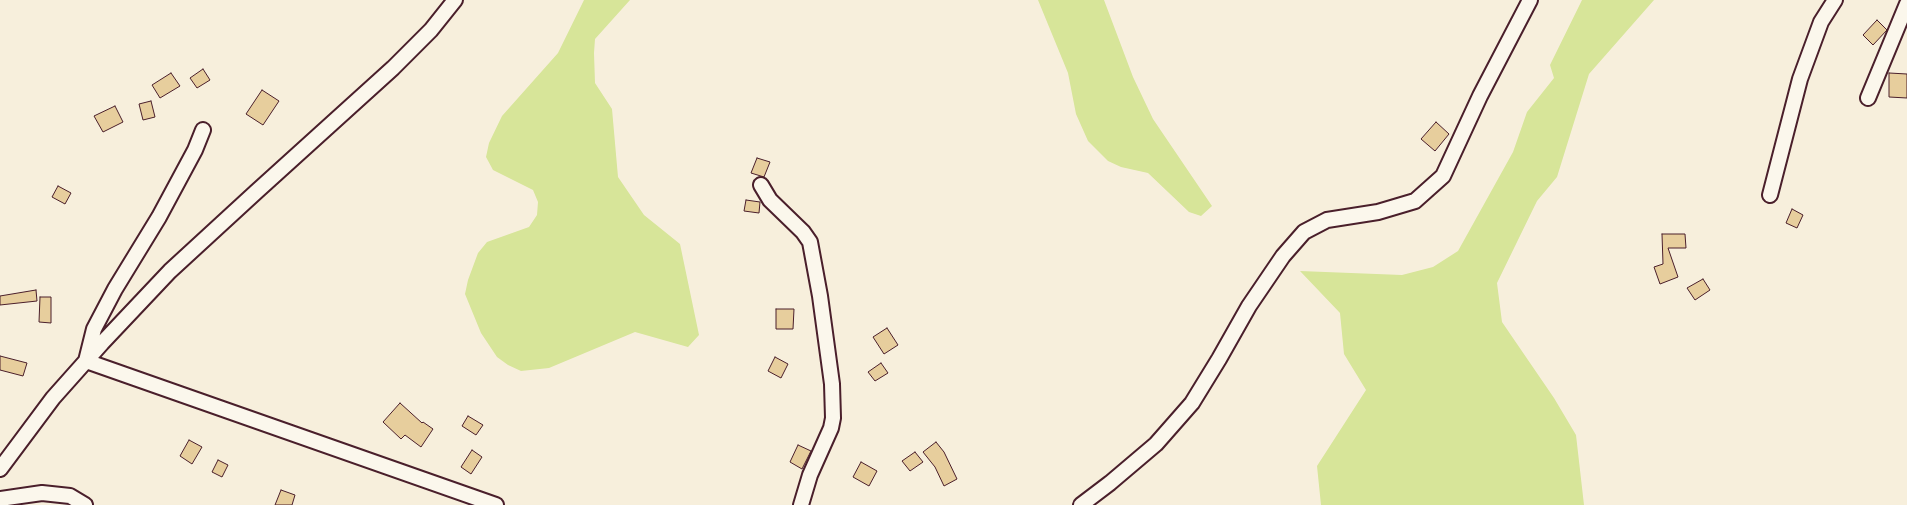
<!DOCTYPE html>
<style>
body{margin:0}
canvas{display:block;background:#f7efdc}
</style>
<canvas width="1907" height="505"></canvas>
<script>
const ctx = document.querySelector('canvas').getContext('2d');
ctx.lineJoin = 'round';
function paint(path, color) {
  ctx.fillStyle = color;
  ctx.fill(path, 'evenodd');
}
function toPath(rows) {
  const path = new Path2D();
  for (const r of rows) {
    path.moveTo(r[0], r[1]);
    for (let i = 2; i < r.length; i += 2) path.lineTo(r[i], r[i + 1]);
  }
  return path;
}
function strokePath(path, color, width, dash) {
  ctx.strokeStyle = color;
  ctx.lineWidth = width;
  ctx.lineCap = dash ? 'butt' : 'round';
  ctx.setLineDash(dash || []);
  ctx.stroke(path);
}
const green = toPath([
 [584,0,630,0,595,39,594,53,595,83,612,109,618,177,644,215,680,244,699,335,688,347,635,332,549,368,521,371,508,365,497,357,481,333,465,294,468,280,478,253,487,242,529,227,537,215,538,202,533,190,493,170,486,157,489,143,502,116,558,53],
 [1038,0,1104,0,1133,77,1153,119,1212,206,1201,216,1189,212,1148,173,1121,167,1108,161,1088,141,1076,114,1068,73],
 [1582,0,1654,0,1589,74,1557,177,1537,201,1497,283,1502,322,1554,398,1576,435,1584,505,1321,505,1317,466,1366,390,1344,354,1340,313,1300,271,1402,275,1433,267,1458,251,1513,152,1527,112,1554,78,1550,65]
]);
const building = toPath([
 [1877,20,1887,30,1873,45,1863,35,1877,20],
 [203,69,210,80,197,88,190,78,203,69],
 [171,73,180,86,160,98,152,85,171,73],
 [1889,73,1907,74,1907,98,1889,97,1889,73],
 [262,90,279,101,263,125,246,114,262,90],
 [151,101,155,117,143,120,139,104,151,101],
 [115,106,123,122,103,132,94,116,115,106],
 [1436,122,1449,134,1435,151,1421,139,1436,122],
 [757,158,770,162,764,177,751,173,757,158],
 [58,186,71,193,65,204,52,197,58,186],
 [746,200,760,202,759,213,744,211,746,200],
 [1792,209,1803,215,1797,228,1786,223,1792,209],
 [1662,234,1685,234,1686,248,1668,248,1678,277,1660,284,1654,267,1663,264,1662,234],
 [1703,279,1710,290,1695,300,1687,288,1703,279],
 [36,290,37,301,0,305,0,296,36,290],
 [40,297,51,297,51,323,39,322,40,297],
 [776,309,794,309,793,329,776,329,776,309],
 [887,328,898,345,884,354,873,337,887,328],
 [0,356,27,363,23,376,0,370,0,356],
 [775,357,788,364,781,378,768,371,775,357],
 [881,363,888,373,875,381,868,372,881,363],
 [400,403,422,423,423,422,433,429,421,447,405,435,401,439,383,422,400,403],
 [468,416,483,425,476,435,462,426,468,416],
 [189,440,202,447,192,464,180,456,189,440],
 [936,442,944,452,957,479,944,486,935,467,923,452,936,442],
 [798,445,811,451,802,469,790,462,798,445],
 [472,450,482,457,471,474,461,467,472,450],
 [915,452,923,462,910,471,902,461,915,452],
 [218,460,228,465,222,477,212,472,218,460],
 [861,462,877,471,869,486,853,477,861,462],
 [281,490,295,495,292,505,275,505,281,490]
]);
const minor = toPath([
 [1868,98,1907,4],
 [203,130,195,150,159,217,115,289,94,329,86,361,496,505],
 [761,185,770,200,803,232,810,242,820,296,832,384,833,418,831,428,810,475,801,505],
 [1770,195,1800,79,1821,22,1835,0],
 [0,469,53,398,102,343,170,271,256,192,393,68,431,30,455,0],
 [0,499,42,493,70,496,85,505],
 [1081,505,1110,483,1156,444,1192,403,1219,359,1249,306,1283,256,1304,232,1327,220,1378,212,1415,201,1443,176,1480,96,1530,0]
]);
paint(green, '#d7e599');
paint(building, '#e7ce9d');
strokePath(building, '#4a1f2b', 1);
strokePath(minor, '#4a1f2b', 18);
strokePath(minor, '#fbf7ec', 14);
</script>
